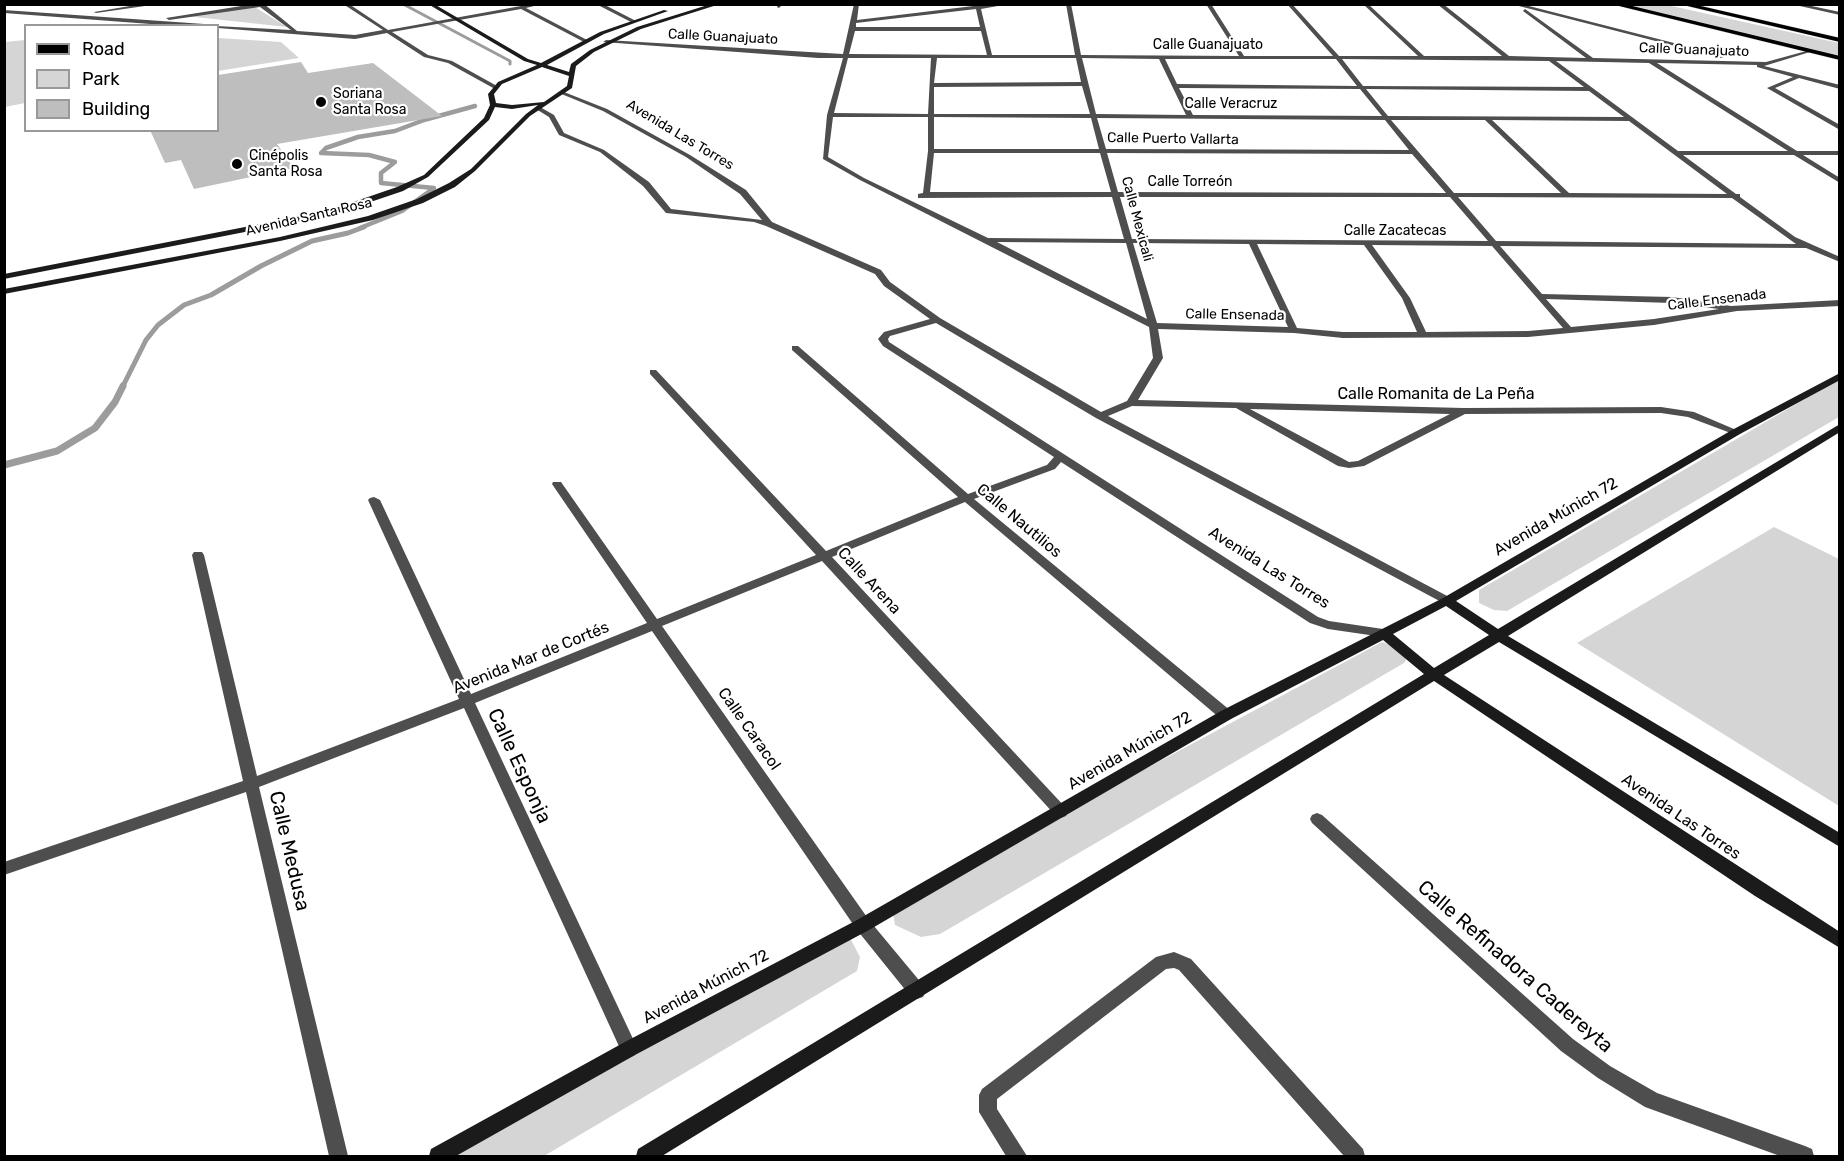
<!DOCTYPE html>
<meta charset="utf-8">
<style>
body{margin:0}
#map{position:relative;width:1844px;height:1161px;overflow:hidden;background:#fff;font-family:Rubik,sans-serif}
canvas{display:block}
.frame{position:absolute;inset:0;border:6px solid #000;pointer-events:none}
.legend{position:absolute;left:24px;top:24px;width:195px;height:108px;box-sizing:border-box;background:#fff;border:2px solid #999;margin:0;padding:8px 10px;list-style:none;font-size:18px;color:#000}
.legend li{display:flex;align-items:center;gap:12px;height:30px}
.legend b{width:30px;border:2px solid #999}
</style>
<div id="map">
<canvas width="1844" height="1161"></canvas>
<div class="frame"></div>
<ul class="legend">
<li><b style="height:8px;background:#000"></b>Road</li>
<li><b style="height:16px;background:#d5d5d5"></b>Park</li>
<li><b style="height:16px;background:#bebebe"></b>Building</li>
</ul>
</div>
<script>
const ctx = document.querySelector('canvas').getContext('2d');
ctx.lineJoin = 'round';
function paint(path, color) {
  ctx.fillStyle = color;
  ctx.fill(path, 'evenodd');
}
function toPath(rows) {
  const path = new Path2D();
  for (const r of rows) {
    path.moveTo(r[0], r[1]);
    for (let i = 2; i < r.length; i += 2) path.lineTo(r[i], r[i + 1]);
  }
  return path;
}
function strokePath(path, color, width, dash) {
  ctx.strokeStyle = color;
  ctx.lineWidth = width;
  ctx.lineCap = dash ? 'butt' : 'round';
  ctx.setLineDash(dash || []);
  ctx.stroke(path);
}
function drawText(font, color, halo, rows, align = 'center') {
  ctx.font = font + ' Rubik,sans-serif';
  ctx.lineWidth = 4.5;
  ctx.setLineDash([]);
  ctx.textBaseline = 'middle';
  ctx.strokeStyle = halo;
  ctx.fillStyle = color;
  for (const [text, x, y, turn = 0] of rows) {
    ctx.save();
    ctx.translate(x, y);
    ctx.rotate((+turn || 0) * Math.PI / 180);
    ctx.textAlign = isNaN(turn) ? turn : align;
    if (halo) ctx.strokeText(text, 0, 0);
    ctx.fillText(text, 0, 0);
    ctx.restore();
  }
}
const green = toPath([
 [1619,5,1667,5,1839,43,1839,57],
 [253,6,287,27,186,16],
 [218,38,281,42,299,58,218,71],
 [25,40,25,103,5,107,5,42],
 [1839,379,1839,417,1507,611,1494,610,1479,603,1479,590],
 [1774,527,1839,559,1839,806,1577,643],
 [1382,642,1390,645,1403,653,1406,660,1404,663,940,934,921,937,895,925,893,913,897,902],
 [832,937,850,938,860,957,857,971,544,1156,448,1156]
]);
const streamFar3 = toPath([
 [403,4,510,61,510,64]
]);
const streamFar2 = toPath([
 [360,228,402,211,434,188,381,183,381,173,395,162,369,155,321,153,326,148,358,137,395,131,424,120,475,106]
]);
const streamFar1 = toPath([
 [122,388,146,340,158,325,184,305,211,295,261,266,312,241,348,233,364,227]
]);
const stream = toPath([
 [4,465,57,451,95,428,115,402,123,386]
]);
const building = toPath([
 [301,62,308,73,373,63,442,116,277,144,294,168,194,189,181,160,165,163,150,130,218,130,218,75]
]);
const street = toPath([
 [142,4,159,4,96,13,94,12,142,4],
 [254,4,264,4,297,31,355,35,383,30,343,4,349,4,388,30,521,6,542,4,526,8,589,41,584,42,521,9,392,32,428,55,452,61,497,86,495,89,448,63,424,57,387,33,355,39,218,28,216,26,291,30,260,7,169,20,166,18,254,4],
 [596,4,603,4,636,21,631,22,596,4],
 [778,4,783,4,779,8,777,7,778,4],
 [854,4,859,4,857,20,990,4,1009,4,981,9,992,55,1075,55,1066,4,1071,4,1081,55,1239,56,1206,4,1211,4,1244,56,1333,56,1287,4,1292,4,1339,56,1418,56,1363,4,1368,4,1424,56,1502,56,1437,4,1443,4,1509,56,1586,58,1523,11,1525,9,1593,58,1766,62,1810,50,1810,52,1764,66,1840,85,1840,89,1799,78,1775,88,1840,125,1840,130,1767,88,1793,77,1757,67,1757,65,1657,63,1797,151,1840,151,1840,155,1803,155,1840,178,1840,183,1794,155,1683,155,1736,194,1740,194,1740,197,1795,237,1840,257,1840,262,1806,248,1500,246,1542,294,1672,297,1731,306,1840,300,1840,306,1737,311,1654,325,1528,337,1343,338,1294,333,1158,329,1163,358,1138,400,1464,408,1661,407,1694,412,1741,432,1736,435,1688,417,1661,413,1465,414,1364,466,1349,468,1338,466,1236,408,1132,406,1108,416,1451,598,1453,601,1451,604,1447,605,1096,418,936,323,890,336,888,339,889,342,1318,617,1329,621,1383,629,1389,633,1387,636,1383,637,1328,629,1310,623,1061,462,1055,469,974,499,1231,711,1233,715,1231,719,1221,719,965,502,832,557,1066,808,1068,812,1066,816,1061,818,1056,816,822,561,662,626,869,920,923,985,926,991,923,997,917,999,911,997,857,930,652,631,475,703,635,1043,638,1049,635,1055,629,1058,623,1055,464,708,259,787,348,1156,329,1156,246,792,4,875,4,862,243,781,192,555,194,552,202,552,204,555,257,776,459,699,368,500,370,498,374,497,380,500,471,694,647,623,552,484,553,482,561,482,657,619,816,555,650,374,650,370,656,370,826,551,958,497,792,350,792,346,798,346,968,494,1047,465,1054,457,883,346,878,339,884,332,930,319,884,286,875,274,766,226,754,222,666,213,643,186,600,152,559,135,549,117,536,109,536,107,540,107,554,115,564,133,604,150,649,182,671,209,762,220,740,194,686,157,603,111,559,93,564,92,607,109,690,155,746,190,772,222,881,270,890,282,940,318,1101,412,1127,401,1153,358,1149,327,860,180,823,159,827,115,843,58,818,58,603,42,606,40,843,54,854,4],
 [976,9,980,27,856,27,856,23,976,9],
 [855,31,981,31,987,55,849,54,855,31],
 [848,58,931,58,928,114,834,113,848,58],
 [937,58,1076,58,1081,82,934,83,937,58],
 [1082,58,1159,59,1186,115,1096,114,1082,58],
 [1165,59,1336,59,1357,86,1177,84,1165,59],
 [1342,59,1549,61,1584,87,1363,86,1342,59],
 [1556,61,1649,63,1788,151,1678,151,1556,61],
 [1082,86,1090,114,934,114,934,87,1082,86],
 [1179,88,1360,89,1382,116,1193,115,1179,88],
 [1366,89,1589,91,1624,117,1388,116,1366,89],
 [833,117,928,117,928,151,923,193,918,194,918,198,1112,197,1124,239,988,238,864,178,828,157,833,117],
 [934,117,1091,118,1099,149,934,149,934,117],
 [1097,118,1385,120,1409,150,1106,149,1097,118],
 [1391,120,1485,120,1561,193,1454,193,1391,120],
 [1492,120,1629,121,1727,194,1569,193,1492,120],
 [934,153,1100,153,1111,192,930,192,934,153],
 [1107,153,1412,154,1446,193,1118,192,1107,153],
 [1120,197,1450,197,1488,241,1132,239,1120,197],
 [1458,197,1732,198,1796,244,1496,241,1458,197],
 [997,242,1126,243,1147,319,997,242],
 [1133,243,1249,244,1288,327,1157,323,1133,243],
 [1257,244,1364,245,1402,298,1417,332,1343,332,1297,328,1257,244],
 [1372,245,1492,246,1563,328,1528,331,1426,332,1410,298,1372,245],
 [1546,299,1672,303,1719,309,1654,319,1571,327,1546,299],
 [1250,409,1450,414,1358,461,1349,462,1250,409],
 [1511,4,1521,4,1725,56,1722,58,1511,4],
 [1791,4,1802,4,1840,12,1840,15,1791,4],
 [4,10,204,24,206,26,177,26,4,13,4,10],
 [1317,813,1322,815,1573,1039,1610,1066,1657,1093,1805,1146,1812,1149,1814,1156,1780,1156,1645,1107,1598,1078,1561,1051,1312,823,1310,819,1312,815,1317,813],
 [1174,952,1191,959,1363,1149,1365,1156,1344,1156,1179,970,1174,968,1166,969,997,1099,997,1109,1027,1156,1006,1156,979,1112,979,1095,982,1089,1156,957,1174,952]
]);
const secondary = toPath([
 [428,4,434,4,528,59,541,63,600,32,664,10,668,11,604,34,547,65,569,72,571,64,590,50,637,27,711,4,720,4,641,29,594,52,576,66,572,88,530,116,475,171,455,187,423,203,373,220,280,241,4,294,4,289,280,237,368,216,417,199,449,183,471,169,526,114,538,105,512,109,495,107,489,120,428,177,403,191,332,215,4,279,4,274,327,211,397,187,424,175,484,118,490,105,488,94,498,82,537,65,524,61,428,4],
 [542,67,569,76,567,86,544,102,512,105,496,103,494,94,502,84,542,67],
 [1840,373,1840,380,1740,434,1456,601,1498,629,1840,424,1840,432,1508,636,1840,833,1840,847,1499,642,1444,675,1840,932,1840,948,1755,896,1434,681,662,1156,636,1156,638,1149,1424,674,1383,640,1231,719,869,930,635,1055,456,1156,429,1156,431,1149,623,1043,857,920,1221,711,1443,598,1732,430,1840,373],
 [1446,606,1489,635,1434,668,1393,634,1446,606]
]);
const primary = toPath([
 [1611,4,1624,4,1840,56,1840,60,1611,4],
 [1679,4,1692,4,1840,38,1840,42,1679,4]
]);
const markers = [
 [321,102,6,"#000"],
 [237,164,6,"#000"]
];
const farStreetnames = [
 ["Calle Guanajuato",723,37,3],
 ["Calle Guanajuato",1208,45],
 ["Calle Guanajuato",1694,50,2],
 ["Calle Veracruz",1231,104],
 ["Avenida Las Torres",680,135,31],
 ["Calle Puerto Vallarta",1173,139,1],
 ["Calle Torreón",1190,182],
 ["Avenida Santa Rosa",309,217,-13],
 ["Calle Mexicali",1137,219,75],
 ["Calle Zacatecas",1395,231],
 ["Calle Ensenada",1717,300,-7],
 ["Calle Ensenada",1235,315,1]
];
const farPoinames = [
 ["Soriana",333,94],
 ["Santa Rosa",333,110],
 ["Cinépolis",249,156],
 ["Santa Rosa",249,172]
];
const streetNames = [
 ["Calle Romanita de La Peña",1436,394],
 ["Avenida Múnich 72",1556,517,-30],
 ["Calle Nautilios",1019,521,40],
 ["Avenida Las Torres",1269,568,32],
 ["Calle Arena",869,581,47],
 ["Avenida Mar de Cortés",531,658,-22],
 ["Calle Caracol",749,729,55],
 ["Avenida Múnich 72",1130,751,-30],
 ["Avenida Las Torres",1681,817,34],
 ["Avenida Múnich 72",706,987,-28]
];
const nearStreetnames = [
 ["Calle Esponja",519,766,65],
 ["Calle Medusa",289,851,77],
 ["Calle Refinadora Cadereyta",1515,967,41]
];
paint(green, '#d5d5d5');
strokePath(streamFar3, '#9c9c9c', 3);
strokePath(streamFar2, '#9c9c9c', 4.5);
strokePath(streamFar1, '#9c9c9c', 5);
strokePath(stream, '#9c9c9c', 7);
paint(building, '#bebebe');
strokePath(primary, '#dbdbdb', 1);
paint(street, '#4e4e4e');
paint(secondary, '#1b1b1b');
paint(primary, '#000');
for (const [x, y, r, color] of markers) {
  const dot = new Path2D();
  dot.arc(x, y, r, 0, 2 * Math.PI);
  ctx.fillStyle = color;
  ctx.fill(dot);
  strokePath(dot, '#fff', 2);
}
drawText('14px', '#000', '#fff', farStreetnames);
drawText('14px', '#000', '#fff', farPoinames, 'left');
drawText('16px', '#000', '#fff', streetNames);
drawText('20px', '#000', '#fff', nearStreetnames);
</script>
